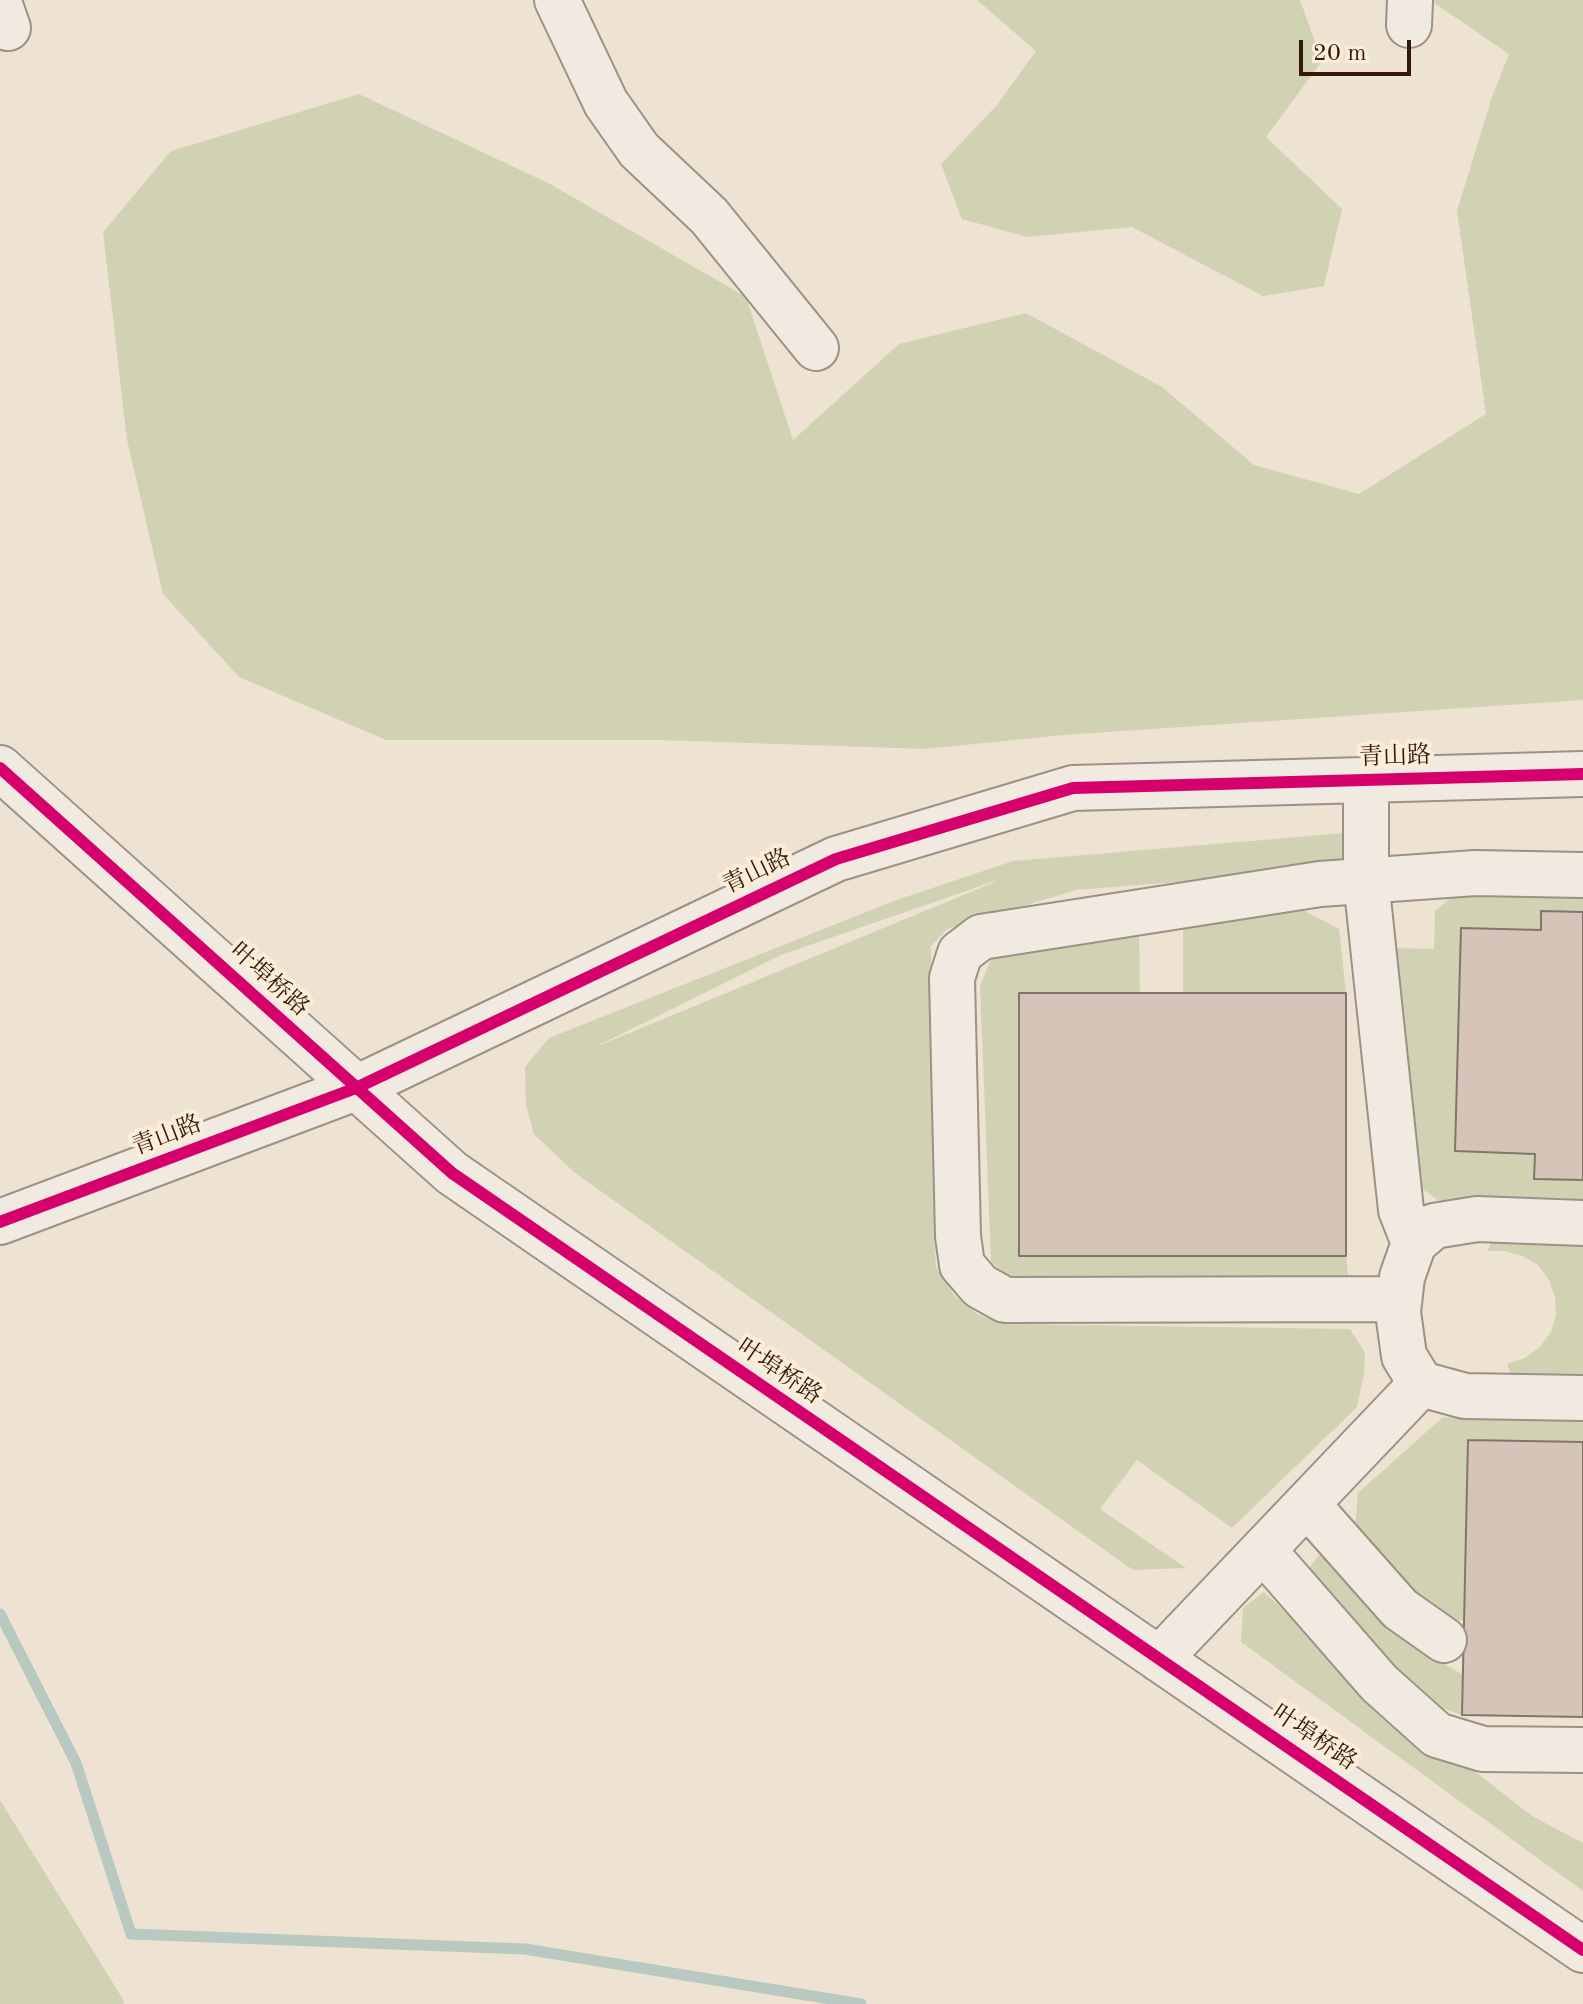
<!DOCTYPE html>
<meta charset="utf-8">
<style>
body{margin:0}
#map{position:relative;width:1583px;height:2004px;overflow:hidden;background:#eee2d2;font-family:"Old Standard TT",serif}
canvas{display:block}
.scale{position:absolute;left:1299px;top:40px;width:112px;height:36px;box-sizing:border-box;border:4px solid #341909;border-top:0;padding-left:10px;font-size:24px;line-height:28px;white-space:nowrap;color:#341909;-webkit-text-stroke:6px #fcedd9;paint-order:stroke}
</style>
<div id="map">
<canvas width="1583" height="2004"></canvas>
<div class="scale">20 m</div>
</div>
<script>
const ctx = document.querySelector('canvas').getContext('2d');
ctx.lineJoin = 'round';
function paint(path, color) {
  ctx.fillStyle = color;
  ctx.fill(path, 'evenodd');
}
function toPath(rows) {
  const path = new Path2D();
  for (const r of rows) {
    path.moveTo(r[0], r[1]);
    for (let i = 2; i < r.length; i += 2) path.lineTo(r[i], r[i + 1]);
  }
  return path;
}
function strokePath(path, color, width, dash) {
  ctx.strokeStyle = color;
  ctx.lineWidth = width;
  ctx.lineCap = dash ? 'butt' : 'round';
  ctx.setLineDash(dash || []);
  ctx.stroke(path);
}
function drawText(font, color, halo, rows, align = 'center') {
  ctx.font = font + ' "Old Standard TT","Noto Serif SC",serif';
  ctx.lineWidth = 8;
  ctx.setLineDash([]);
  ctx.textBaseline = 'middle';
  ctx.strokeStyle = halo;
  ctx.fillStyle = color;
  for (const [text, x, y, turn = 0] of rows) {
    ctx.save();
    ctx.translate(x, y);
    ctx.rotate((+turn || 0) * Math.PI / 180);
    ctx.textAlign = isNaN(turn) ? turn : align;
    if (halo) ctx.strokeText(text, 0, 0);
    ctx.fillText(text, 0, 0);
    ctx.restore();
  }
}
const green = toPath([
 [977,0,1300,0,1322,61,1266,137,1342,209,1324,286,1263,296,1132,227,1027,237,962,219,941,164,997,105,1036,51],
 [1430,0,1583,0,1583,700,1063,735,925,749,661,740,386,740,239,677,163,594,127,440,103,232,171,151,359,94,550,184,746,297,793,440,899,344,1026,313,1162,387,1254,465,1359,494,1486,414,1457,211,1492,97,1509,54],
 [1346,833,1340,869,1076,890,947,929,931,946,934,1233,936,1267,955,1296,979,1315,1006,1324,1350,1329,1365,1353,1364,1374,1357,1407,1232,1528,1137,1460,1100,1509,1186,1568,1133,1570,574,1172,534,1134,526,1105,525,1067,549,1038,894,901,1013,861],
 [995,881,995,882,593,1048,781,955],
 [1454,895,1583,897,1583,912,1541,911,1541,930,1461,929,1455,1151,1535,1154,1583,1180,1583,1208,1439,1201,1417,1185,1395,948,1434,949,1435,911],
 [1297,907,1339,929,1346,993,1183,993,1183,922],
 [1139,927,1140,993,1019,993,1020,1256,1346,1256,1348,1276,1007,1276,991,1261,980,986,992,957],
 [1494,1237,1583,1241,1583,1381,1513,1380,1507,1364,1525,1358,1540,1347,1551,1332,1556,1315,1555,1297,1549,1280,1538,1265,1522,1256,1505,1251,1487,1251],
 [1443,1417,1583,1419,1583,1442,1468,1440,1464,1621,1437,1617,1355,1527,1358,1493],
 [1322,1551,1336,1557,1414,1646,1463,1675,1462,1715,1423,1702,1306,1572],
 [1264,1592,1363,1684,1532,1816,1583,1843,1583,1891,1241,1642,1243,1608],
 [0,1800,124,2001,123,2004,0,2004]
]);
const stream = toPath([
 [0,1614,76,1763,131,1934,525,1949,861,2004]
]);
const building = toPath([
 [1541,911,1583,912,1583,1180,1534,1179,1535,1154,1455,1151,1461,928,1541,930,1541,911],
 [1019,993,1346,993,1346,1256,1019,1256,1019,993],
 [1468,1440,1583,1442,1583,1717,1462,1715,1468,1440]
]);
const minor = toPath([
 [557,0,606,103,639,150,709,216,816,348],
 [0,5,8,28],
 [1409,25,1410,0],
 [0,768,452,1173,1583,1950],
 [1366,780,1366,880,1401,1210,1414,1243],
 [0,1222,356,1088,836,859,1073,788,1583,774],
 [1583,1223,1477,1219,1434,1226,1414,1243,1402,1277,1398,1312,1404,1356,1421,1384,1465,1396,1583,1398],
 [1399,1299,1005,1300,980,1286,962,1265,958,1236,952,978,960,953,981,937,1320,884,1475,873,1583,875],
 [1307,1504,1400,1609,1444,1640],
 [1263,1550,1379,1683,1437,1735,1483,1749,1583,1750],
 [1159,1659,1421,1384]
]);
const cycleway = toPath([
 [0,768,452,1173,1583,1950],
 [0,1222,356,1088,836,859,1073,788,1583,774]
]);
const streetNames = [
 ["青山路",1395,757,-2],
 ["青山路",757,872,-26],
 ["叶埠桥路",269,980,42],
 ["青山路",167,1136,-21],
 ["叶埠桥路",779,1372,34],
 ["叶埠桥路",1314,1738,34]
];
paint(green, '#d0d2b3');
strokePath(stream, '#b7c9c0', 11);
paint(building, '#d6c4b9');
strokePath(building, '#80766b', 2);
strokePath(minor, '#9b9186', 48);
strokePath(minor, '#f1eae1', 44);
strokePath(cycleway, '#d6006c', 12);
drawText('24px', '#341909', '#fcedd9', streetNames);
</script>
